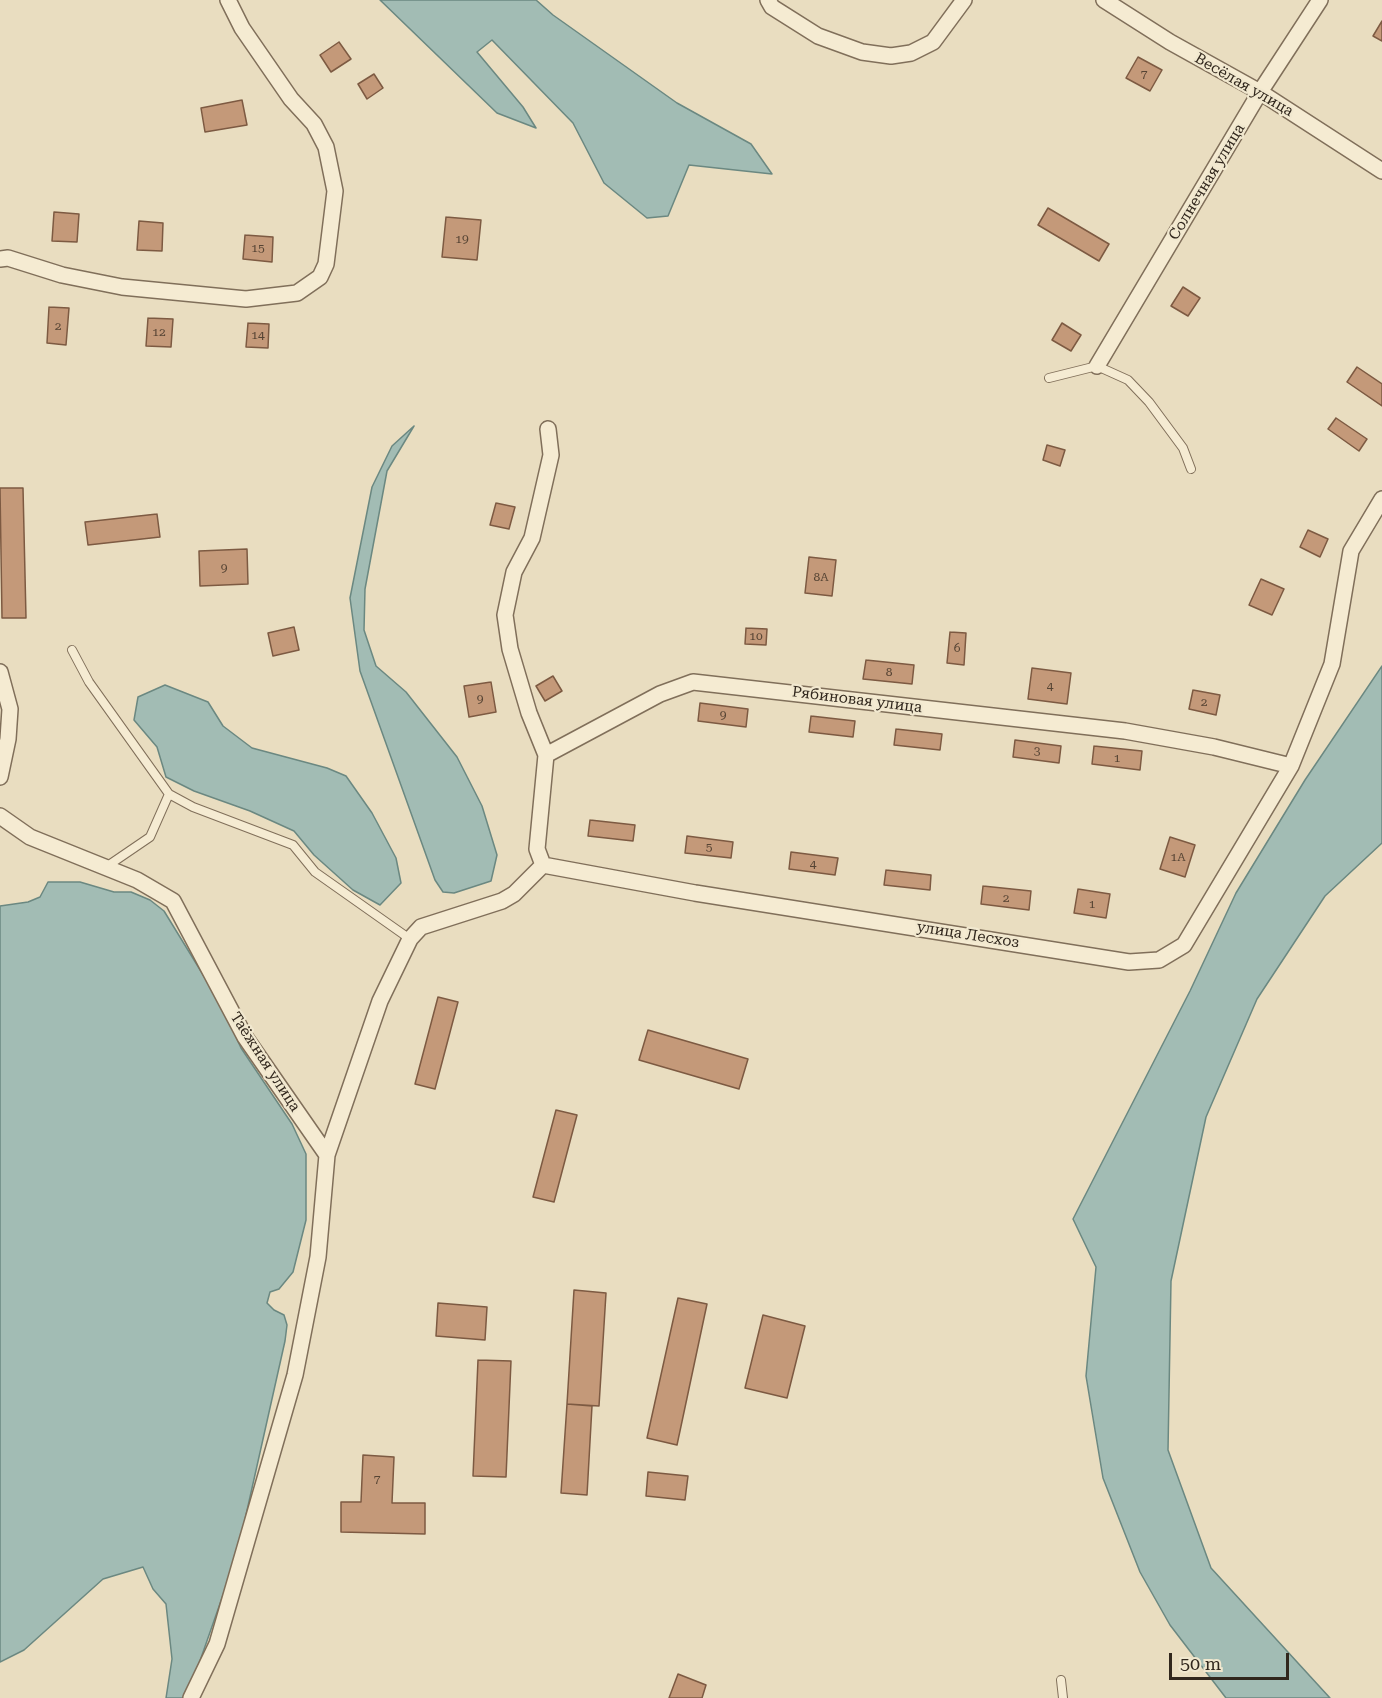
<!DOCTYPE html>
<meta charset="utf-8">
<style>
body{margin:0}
#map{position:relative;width:1382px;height:1698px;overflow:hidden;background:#e9ddc0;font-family:"Roboto Serif",serif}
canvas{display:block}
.scale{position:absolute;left:1169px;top:1653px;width:120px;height:27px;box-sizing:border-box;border:3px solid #31271d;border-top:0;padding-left:8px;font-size:18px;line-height:21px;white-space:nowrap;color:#31271d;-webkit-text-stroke:4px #f1e8cf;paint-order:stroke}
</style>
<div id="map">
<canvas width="1382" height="1698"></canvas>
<div class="scale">50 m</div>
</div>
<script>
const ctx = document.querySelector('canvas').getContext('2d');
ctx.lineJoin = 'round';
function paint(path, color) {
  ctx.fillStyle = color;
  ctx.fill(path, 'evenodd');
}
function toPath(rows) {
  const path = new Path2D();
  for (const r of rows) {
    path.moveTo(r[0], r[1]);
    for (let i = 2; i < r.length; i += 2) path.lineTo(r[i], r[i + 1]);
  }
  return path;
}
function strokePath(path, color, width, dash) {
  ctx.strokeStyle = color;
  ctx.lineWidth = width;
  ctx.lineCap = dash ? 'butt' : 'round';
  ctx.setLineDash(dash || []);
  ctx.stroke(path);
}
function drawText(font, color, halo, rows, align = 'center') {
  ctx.font = font + ' "Roboto Serif",serif';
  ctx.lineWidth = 4.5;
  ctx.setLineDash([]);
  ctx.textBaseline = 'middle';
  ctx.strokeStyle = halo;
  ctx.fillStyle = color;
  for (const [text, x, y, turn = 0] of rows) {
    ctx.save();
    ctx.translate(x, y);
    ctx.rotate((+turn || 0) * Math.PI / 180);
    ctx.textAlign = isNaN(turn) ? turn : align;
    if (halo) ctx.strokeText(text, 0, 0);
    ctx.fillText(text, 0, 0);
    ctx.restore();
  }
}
const water = toPath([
 [380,0,536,0,553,15,677,103,751,144,772,174,689,165,668,216,647,218,604,183,573,123,492,40,477,52,523,107,536,128,497,113,380,0],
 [414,426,387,471,365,589,364,630,376,666,406,692,457,757,482,806,497,855,491,881,454,893,443,892,435,880,360,671,350,598,372,487,392,446,414,426],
 [1382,666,1382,843,1325,896,1257,999,1206,1117,1171,1281,1168,1450,1211,1568,1330,1698,1226,1698,1170,1625,1140,1572,1103,1478,1086,1376,1096,1267,1073,1219,1190,991,1236,893,1305,780,1382,666],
 [165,685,208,702,223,726,252,748,327,768,346,776,372,813,396,858,401,883,380,905,353,890,314,855,294,831,250,811,194,791,166,777,157,747,134,720,138,697,165,685],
 [48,882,80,882,114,892,131,892,150,900,164,911,221,1004,241,1048,292,1124,306,1154,306,1220,293,1272,279,1289,270,1292,267,1303,274,1310,284,1315,287,1325,285,1341,237,1555,187,1698,166,1698,172,1659,166,1604,153,1589,143,1567,103,1579,24,1650,0,1662,0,906,28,902,40,897,48,882]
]);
const building = toPath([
 [1382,21,1382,41,1373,36,1382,21],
 [339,42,351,59,331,72,320,55,339,42],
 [1138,57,1162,70,1150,91,1126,78,1138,57],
 [374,74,383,88,367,99,358,84,374,74],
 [242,100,247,125,205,132,201,108,242,100],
 [1048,208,1109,244,1099,261,1038,225,1048,208],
 [54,212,79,214,77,242,52,241,54,212],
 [446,217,481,220,477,260,442,257,446,217],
 [139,221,163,223,162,251,137,250,139,221],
 [245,235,273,237,272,262,243,259,245,235],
 [1183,287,1200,298,1188,316,1171,306,1183,287],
 [49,307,69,308,66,345,47,343,49,307],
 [148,318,173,319,171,347,146,346,148,318],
 [248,323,269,324,268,348,246,347,248,323],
 [1062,323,1081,335,1071,351,1052,340,1062,323],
 [1357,367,1382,384,1382,406,1347,382,1357,367],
 [1336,418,1367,439,1359,451,1328,429,1336,418],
 [1047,445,1065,450,1060,466,1043,460,1047,445],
 [0,488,23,488,26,618,2,618,0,488],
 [496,503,515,507,509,529,490,525,496,503],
 [157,514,160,537,88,545,85,522,157,514],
 [1308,530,1328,539,1320,557,1300,547,1308,530],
 [247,549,248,584,200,586,199,551,247,549],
 [809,557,836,560,832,596,805,593,809,557],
 [1261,579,1284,589,1272,615,1249,605,1261,579],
 [294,627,299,650,273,656,268,633,294,627],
 [746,628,767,629,766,645,745,644,746,628],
 [950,632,966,633,964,665,947,663,950,632],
 [866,660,914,665,912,684,863,679,866,660],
 [1032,668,1071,673,1067,704,1028,699,1032,668],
 [553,676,562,691,545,701,536,686,553,676],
 [491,682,496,712,469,717,464,686,491,682],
 [1193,690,1220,695,1216,715,1189,709,1193,690],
 [700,703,748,709,746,727,698,721,700,703],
 [811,716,855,721,853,737,809,732,811,716],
 [896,729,942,734,940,750,894,745,896,729],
 [1015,740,1061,746,1059,763,1013,757,1015,740],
 [1094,746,1142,751,1140,770,1092,764,1094,746],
 [590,820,635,825,633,841,588,836,590,820],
 [687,836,733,842,731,858,685,853,687,836],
 [1170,837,1195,845,1185,877,1160,869,1170,837],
 [791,852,838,858,835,875,789,869,791,852],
 [886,870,931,875,930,890,884,885,886,870],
 [983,886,1031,891,1029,910,981,904,983,886],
 [1078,889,1110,894,1106,918,1074,913,1078,889],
 [438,997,458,1002,435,1089,415,1084,438,997],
 [648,1030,748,1059,739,1089,639,1060,648,1030],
 [556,1110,577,1115,554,1202,533,1197,556,1110],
 [574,1290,606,1293,599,1406,567,1404,574,1290],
 [678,1298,707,1304,677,1445,647,1438,678,1298],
 [438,1303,487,1307,485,1340,436,1336,438,1303],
 [763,1315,805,1326,787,1398,745,1388,763,1315],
 [478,1360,511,1361,506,1477,473,1476,478,1360],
 [567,1404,592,1406,587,1495,561,1493,567,1404],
 [363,1455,394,1457,392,1503,425,1503,425,1534,341,1532,341,1502,361,1502,363,1455],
 [648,1472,688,1476,685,1500,646,1496,648,1472],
 [678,1674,706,1685,702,1698,669,1698,678,1674]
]);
const lane = toPath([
 [1049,378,1097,366,1128,380,1149,402,1183,448,1191,469],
 [72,650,89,682,169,794,193,807,293,845,315,872,410,939],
 [106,867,150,837,169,794],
 [1061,1680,1063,1698]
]);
const street = toPath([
 [768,0,772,7,818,36,862,52,891,56,911,53,933,42,964,0],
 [1104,0,1170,42,1260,92,1382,171],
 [0,259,8,258,62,275,122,287,246,299,297,293,320,277,326,264,335,191,326,147,314,124,291,99,242,28,228,0],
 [1097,366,1260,92,1320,0],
 [0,672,10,709,8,739,0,777],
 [546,755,529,713,510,649,505,615,514,572,532,538,551,455,548,429],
 [0,816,30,837,137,880,173,901,245,1037,327,1155,380,1001,410,939,421,927,502,901,514,894,543,865],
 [543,865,695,893,1129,962,1159,960,1184,945,1291,766,1332,664,1351,551,1382,499],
 [543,865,537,849,546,755,660,694,693,682,1125,731,1214,747,1291,766],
 [191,1698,217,1644,295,1375,318,1257,327,1155]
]);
const numberNames = [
 ["7",1144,74],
 ["19",462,239],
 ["15",258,248],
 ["2",58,326],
 ["12",159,332],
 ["14",258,335],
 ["9",224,568],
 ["8А",821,577],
 ["10",756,636],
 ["6",957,648],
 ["8",889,672],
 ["4",1050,686],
 ["9",480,699],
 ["2",1204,702],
 ["9",723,715],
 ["3",1037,751],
 ["1",1117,758],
 ["5",709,847],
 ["1А",1178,857],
 ["4",813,864],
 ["2",1006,898],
 ["1",1092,904],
 ["7",377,1479]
];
const streetNames = [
 ["Весёлая улица",1244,85,30],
 ["Солнечная улица",1207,182,-59],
 ["Рябиновая улица",857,700,7],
 ["улица Лесхоз",968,935,9],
 ["Таёжная улица",265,1062,57]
];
paint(water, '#a2bcb4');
strokePath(water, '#6b8881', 1.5);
paint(building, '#c49979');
strokePath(building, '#7d5a42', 1.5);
strokePath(lane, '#806f5a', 10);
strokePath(street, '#806f5a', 18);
strokePath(lane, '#f5ebd2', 8);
strokePath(street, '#f5ebd2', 15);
drawText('12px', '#564434', null, numberNames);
drawText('15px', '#31271d', '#f1e8cf', streetNames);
</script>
